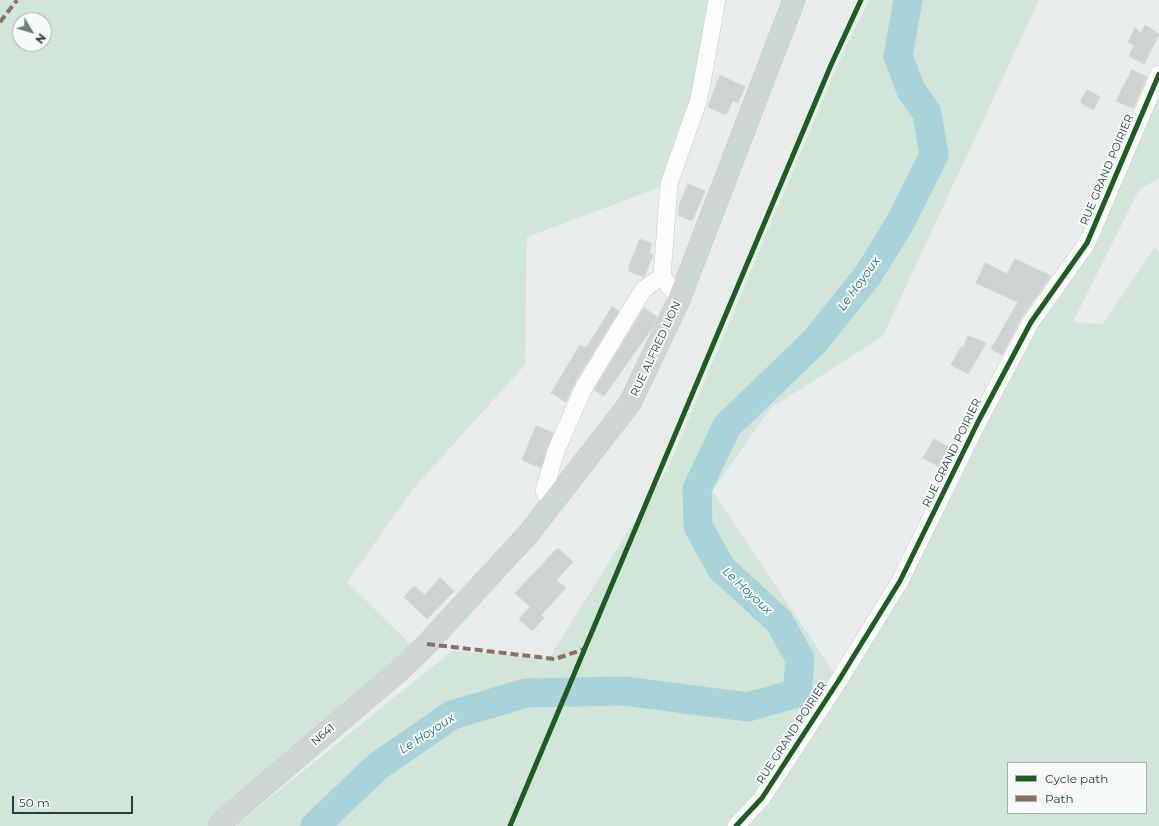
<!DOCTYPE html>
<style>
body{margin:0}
#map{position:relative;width:1159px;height:826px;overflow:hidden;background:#e8edeb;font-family:Montserrat,sans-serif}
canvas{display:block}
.legend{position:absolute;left:1007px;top:762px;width:140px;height:52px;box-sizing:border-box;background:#f7fbf9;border:1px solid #a3b1ad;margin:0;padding:5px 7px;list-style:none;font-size:12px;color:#24423a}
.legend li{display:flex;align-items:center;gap:8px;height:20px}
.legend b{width:20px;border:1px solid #a3b1ad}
.north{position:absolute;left:12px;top:12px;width:40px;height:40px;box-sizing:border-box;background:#f7fbf9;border:1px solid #a3b1ad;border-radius:50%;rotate:128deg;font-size:11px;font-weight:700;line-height:16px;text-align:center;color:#24423a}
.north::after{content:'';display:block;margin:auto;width:14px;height:18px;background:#697e78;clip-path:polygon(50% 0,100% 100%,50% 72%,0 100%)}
.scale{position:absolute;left:12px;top:796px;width:121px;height:18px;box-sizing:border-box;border:2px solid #24423a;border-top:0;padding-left:5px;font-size:12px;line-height:14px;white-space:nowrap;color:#24423a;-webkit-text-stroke:3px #f7fbf9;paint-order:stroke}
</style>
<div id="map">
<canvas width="1159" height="826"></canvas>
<ul class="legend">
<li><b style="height:5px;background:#1b5e20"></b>Cycle path</li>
<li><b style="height:5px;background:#8d6e63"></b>Path</li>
</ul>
<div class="north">N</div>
<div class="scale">50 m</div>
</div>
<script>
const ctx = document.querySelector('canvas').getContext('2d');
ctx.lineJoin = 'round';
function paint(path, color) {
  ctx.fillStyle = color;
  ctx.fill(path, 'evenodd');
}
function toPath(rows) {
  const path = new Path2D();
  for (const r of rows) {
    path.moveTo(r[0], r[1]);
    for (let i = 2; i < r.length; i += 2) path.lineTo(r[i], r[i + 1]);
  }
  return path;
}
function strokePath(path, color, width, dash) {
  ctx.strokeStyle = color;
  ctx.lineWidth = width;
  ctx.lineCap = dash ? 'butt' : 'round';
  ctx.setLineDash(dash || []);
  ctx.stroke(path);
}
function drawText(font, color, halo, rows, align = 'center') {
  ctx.font = font + ' Montserrat,sans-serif';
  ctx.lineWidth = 4;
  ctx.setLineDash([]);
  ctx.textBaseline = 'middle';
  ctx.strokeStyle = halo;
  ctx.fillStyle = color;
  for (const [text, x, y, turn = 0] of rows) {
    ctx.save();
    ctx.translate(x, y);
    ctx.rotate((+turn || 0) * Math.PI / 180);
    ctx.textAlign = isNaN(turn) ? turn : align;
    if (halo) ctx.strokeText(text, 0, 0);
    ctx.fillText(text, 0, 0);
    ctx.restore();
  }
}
const green = toPath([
 [0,0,717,0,669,184,527,237,525,365,413,489,347,582,411,645,220,811,207,826,0,826],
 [20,20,44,20,44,44,20,44],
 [869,0,1039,0,883,336,771,408,712,491,839,680,1057,287,1159,74,1159,178,1139,190,1073,322,1103,324,1155,247,1159,253,1159,826,235,826,452,651,549,658,669,466,838,64],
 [1008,763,1146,763,1146,813,1008,813]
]);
const river = toPath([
 [315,826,378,766,452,715,526,693,624,691,748,707,797,693,800,659,779,621,721,568,698,526,697,489,727,426,815,341,868,275,900,223,934,155,927,113,911,90,898,56,908,0]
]);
const building = toPath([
 [1145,25,1159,34,1144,64,1129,56,1134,45,1128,42,1135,28,1141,33,1145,25],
 [1132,70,1147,77,1133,108,1116,101,1132,70],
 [720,75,745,87,738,103,733,100,726,115,708,107,720,75],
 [1087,90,1100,97,1093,110,1080,102,1087,90],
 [688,184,705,191,692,221,678,215,679,205,688,184],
 [640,239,652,244,649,253,653,255,644,277,629,271,629,266,640,239],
 [1015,259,1051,276,1022,317,1002,355,991,349,1018,302,976,283,985,263,1007,274,1015,259],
 [612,307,619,311,574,384,566,402,551,393,580,345,586,348,612,307],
 [644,308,657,317,652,328,604,396,594,390,644,308],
 [968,336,986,343,968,374,951,365,961,347,963,348,968,336],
 [536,426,553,433,541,468,522,460,536,426],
 [934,439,949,447,938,466,923,458,934,439],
 [558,548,573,562,556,580,566,588,541,615,544,618,532,631,519,619,530,607,515,593,558,548],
 [440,578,454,591,427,619,404,597,414,586,425,595,440,578]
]);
const minor = toPath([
 [679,300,662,276,669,184,699,99,717,0],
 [552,504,544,491,556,451,583,389,643,290,662,276],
 [736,826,762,798,839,680,900,581,978,422,1031,322,1087,243,1159,74]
]);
const major = toPath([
 [219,826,225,819,400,670,427,644,529,533,630,403,679,300,794,0]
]);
const quiet = toPath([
 [0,22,17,0],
 [427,644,555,659,585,649]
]);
const cycleway = toPath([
 [510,826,831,65,861,0],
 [736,826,762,798,839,680,900,581,978,422,1031,322,1087,243,1159,74]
]);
const streetNames = [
 ["RUE GRAND POIRIER",1107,170,-67],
 ["RUE ALFRED LION",656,349,-65],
 ["RUE GRAND POIRIER",952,453,-64],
 ["RUE GRAND POIRIER",792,733,-57],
 ["N641",323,735,-40]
];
const waterNames = [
 ["Le Hoyoux",859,284,-54],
 ["Le Hoyoux",747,591,43],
 ["Le Hoyoux",427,734,-33]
];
paint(green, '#d1e6d8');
strokePath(river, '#a9d4db', 29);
paint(building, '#cfd4d2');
strokePath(building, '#d1d6d4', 1);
strokePath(minor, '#c5cac8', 18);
strokePath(major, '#c3ccc9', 23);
strokePath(minor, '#fcfcfc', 17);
strokePath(major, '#cfd7d5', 22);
strokePath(quiet, '#8d6e63', 4, [8, 4]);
strokePath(cycleway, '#1b5e20', 5);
drawText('11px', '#24423a', '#f7fbf9', streetNames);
drawText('italic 12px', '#1c6f80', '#f7fbf9', waterNames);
</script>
